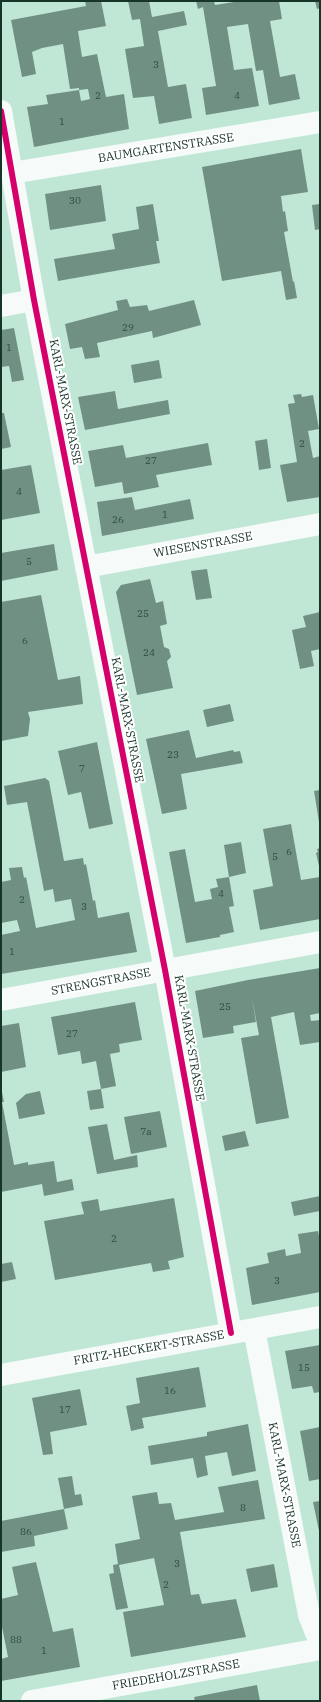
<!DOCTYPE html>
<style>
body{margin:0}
#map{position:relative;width:321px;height:1702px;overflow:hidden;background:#c0e7d6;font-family:"IBM Plex Serif",serif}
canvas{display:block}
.frame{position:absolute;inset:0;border:2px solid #173428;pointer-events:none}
</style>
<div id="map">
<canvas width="321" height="1702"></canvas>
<div class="frame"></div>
</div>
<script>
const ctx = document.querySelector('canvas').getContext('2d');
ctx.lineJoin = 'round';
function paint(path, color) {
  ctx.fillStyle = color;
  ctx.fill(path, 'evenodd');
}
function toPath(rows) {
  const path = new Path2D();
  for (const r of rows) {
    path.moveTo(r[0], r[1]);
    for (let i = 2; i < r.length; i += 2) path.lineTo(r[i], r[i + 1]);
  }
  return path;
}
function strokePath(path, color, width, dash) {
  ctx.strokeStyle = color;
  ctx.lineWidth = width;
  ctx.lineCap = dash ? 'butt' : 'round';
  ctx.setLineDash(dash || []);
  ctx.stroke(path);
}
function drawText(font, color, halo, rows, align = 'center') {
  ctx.font = font + ' "IBM Plex Serif",serif';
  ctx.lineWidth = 4;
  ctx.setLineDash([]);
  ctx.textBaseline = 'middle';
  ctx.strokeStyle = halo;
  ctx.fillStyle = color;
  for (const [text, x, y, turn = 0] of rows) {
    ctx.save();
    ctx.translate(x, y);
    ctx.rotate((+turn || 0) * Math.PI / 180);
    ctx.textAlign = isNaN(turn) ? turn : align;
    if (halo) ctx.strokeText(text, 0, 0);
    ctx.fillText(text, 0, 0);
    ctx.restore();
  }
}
const building = toPath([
 [85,1,101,1,106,26,78,31,82,57,97,54,106,97,124,94,129,129,34,147,27,107,48,104,46,95,79,90,81,101,90,99,88,89,79,90,79,88,70,89,63,44,42,48,32,52,36,74,22,77,11,20,86,6],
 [128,1,149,1,152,17,184,11,187,25,158,31,168,87,186,84,192,118,159,124,154,96,133,98,125,49,144,46,140,19,132,20],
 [196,1,214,1,215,5,240,1,279,1,282,19,270,21,280,77,295,74,300,99,269,105,263,70,256,71,248,24,227,27,234,70,252,68,259,106,206,115,202,88,216,86,203,7,198,9],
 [315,1,320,1,320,8,317,9],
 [301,149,308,192,281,196,283,212,285,211,288,231,284,232,293,282,294,281,297,298,286,300,281,271,222,281,202,167],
 [101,185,106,221,50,230,45,194],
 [153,204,159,241,156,241,160,263,58,281,54,259,115,249,112,234,139,229,136,207],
 [320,204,320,229,315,230,312,205],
 [127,299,130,307,147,305,149,311,194,300,201,325,153,338,152,331,97,343,100,357,85,359,82,347,70,349,65,324,118,310,116,301],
 [14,328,24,380,12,382,9,366,1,367,1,330],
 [159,360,162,378,134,383,131,365],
 [115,391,118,409,168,400,170,414,85,430,78,397],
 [301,394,302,397,313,395,319,429,308,431,313,458,320,456,320,497,287,502,280,465,297,462,288,404,295,403,293,395],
 [1,413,4,413,11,447,1,449],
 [267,439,271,468,259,470,255,441],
 [208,443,212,465,156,475,159,487,124,494,122,482,95,487,88,451,123,445,126,458],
 [31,465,40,513,1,520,1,470],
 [132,497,135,510,190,499,194,519,102,536,97,502],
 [54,544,58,570,1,581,1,553],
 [207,569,212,598,196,600,191,571],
 [150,579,156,603,163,601,167,624,160,626,164,647,169,649,171,657,167,661,173,688,137,695,116,592,121,585],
 [41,595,58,680,80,676,83,704,28,712,30,719,28,736,1,741,1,602],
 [320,612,320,649,311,651,314,666,300,669,292,630,306,627,303,616],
 [230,704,234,721,207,727,203,710],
 [189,730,196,758,233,750,234,752,240,751,243,763,181,774,187,809,162,814,146,739],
 [97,742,113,824,89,829,81,792,68,795,58,751],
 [45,778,49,781,64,861,83,858,84,865,86,864,93,901,95,900,98,918,129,912,137,952,1,974,1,935,20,931,17,920,1,923,1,882,11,880,9,868,22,867,24,878,26,877,36,928,75,920,71,899,55,902,53,889,44,891,27,802,7,805,4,786],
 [320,790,320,822,319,822,314,791],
 [291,824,301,880,320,877,320,919,260,930,253,890,273,886,263,829],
 [241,842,246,873,229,877,234,906,229,907,234,932,220,935,220,937,186,943,169,852,185,849,195,902,212,899,210,889,218,887,216,879,229,877,224,845],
 [320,848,320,866,319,866,316,853,318,852,317,849],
 [320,968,320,1013,310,1015,311,1021,320,1020,320,1042,300,1045,294,1012,271,1017,289,1118,256,1124,241,1038,259,1035,252,998,256,1022,233,1026,234,1033,203,1038,195,991,248,980],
 [135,1002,142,1040,119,1044,120,1052,110,1054,116,1086,101,1089,104,1108,90,1110,87,1091,101,1089,96,1061,82,1064,80,1051,58,1055,51,1017],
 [19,1023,26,1067,1,1072,1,1026],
 [40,1091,45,1114,19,1119,16,1103,26,1094],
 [2,1092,4,1102,2,1102,14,1165,28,1162,28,1165,54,1161,57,1182,72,1179,74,1190,44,1196,42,1184,1,1192],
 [160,1111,167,1147,131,1154,124,1117],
 [107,1124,114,1160,137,1155,138,1167,97,1174,88,1127],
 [245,1131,249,1146,225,1151,222,1136],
 [320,1196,320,1211,294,1216,291,1202],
 [174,1198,184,1257,168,1261,170,1269,153,1272,151,1263,55,1280,44,1221,84,1214,81,1202,98,1199,100,1211],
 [318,1231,320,1241,320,1292,252,1305,246,1268,269,1263,267,1253,285,1249,286,1256,301,1253,298,1234],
 [12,1262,16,1279,1,1282,1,1264],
 [320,1345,320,1392,314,1393,312,1386,292,1389,285,1351],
 [199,1367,206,1407,142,1418,144,1428,131,1431,126,1406,140,1403,136,1378],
 [80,1389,87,1425,50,1432,53,1454,43,1455,32,1398],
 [248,1424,256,1471,232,1476,227,1452,205,1456,208,1475,197,1478,193,1458,151,1465,148,1446,207,1436,207,1432],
 [320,1427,320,1479,309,1481,300,1431],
 [72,1476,75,1495,81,1494,83,1505,64,1509,58,1478],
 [258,1480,265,1519,180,1532,191,1595,199,1594,202,1604,236,1599,246,1637,131,1657,123,1612,164,1605,154,1558,119,1565,128,1608,116,1610,109,1574,114,1573,113,1565,118,1564,115,1544,140,1539,132,1496,157,1492,159,1504,171,1503,175,1520,224,1512,218,1487],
 [320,1501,320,1531,319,1531,313,1502],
 [64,1509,68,1529,34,1536,35,1546,1,1552,1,1521],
 [36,1562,53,1632,73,1628,80,1667,1,1681,1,1659,8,1657,1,1622,1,1599,18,1595,12,1567],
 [274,1564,278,1587,251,1592,246,1569],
 [257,1685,260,1701,195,1701,194,1697]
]);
const minor = toPath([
 [1,111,34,300,165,970,231,1333],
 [12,173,320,122],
 [1,306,34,300],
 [86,567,320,524],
 [1,1000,320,942],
 [254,1329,309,1615,316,1633,320,1639],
 [1,1375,320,1317],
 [32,1701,320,1649]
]);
const cycleway = toPath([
 [1,111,34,300,165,970,231,1333]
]);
const numberNames = [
 ["3",156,65],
 ["2",98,96],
 ["4",237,96],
 ["1",62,122],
 ["30",75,201],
 ["29",128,328],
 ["1",9,348],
 ["2",302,444],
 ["27",151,461],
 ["4",19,492],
 ["1",165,515],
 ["26",118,520],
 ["5",29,562],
 ["25",143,614],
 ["6",25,641],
 ["24",149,653],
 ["23",173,755],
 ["7",82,769],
 ["6",289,852],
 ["5",275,857],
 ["4",221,894],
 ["2",22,900],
 ["3",84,907],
 ["1",12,952],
 ["25",225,1007],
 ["27",72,1034],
 ["7a",146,1132],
 ["2",114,1239],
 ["3",277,1281],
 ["15",304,1368],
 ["16",170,1391],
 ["17",65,1410],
 ["8",243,1508],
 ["86",26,1532],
 ["3",177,1564],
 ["2",166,1585],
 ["88",16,1640],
 ["1",44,1651]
];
const streetNames = [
 ["BAUMGARTENSTRASSE",166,148,-9],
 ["KARL-MARX-STRASSE",65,402,79],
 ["WIESENSTRASSE",203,545,-10],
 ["KARL-MARX-STRASSE",127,720,79],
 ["STRENGSTRASSE",101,982,-11],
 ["KARL-MARX-STRASSE",189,1038,80],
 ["FRITZ-HECKERT-STRASSE",149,1348,-10],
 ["KARL-MARX-STRASSE",284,1485,79],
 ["FRIEDEHOLZSTRASSE",176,1675,-10]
];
paint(building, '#709084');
strokePath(minor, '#f6fbf9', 22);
strokePath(cycleway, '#d6006c', 6);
drawText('10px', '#2d4b3f', null, numberNames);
drawText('12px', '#173428', '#fff', streetNames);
</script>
